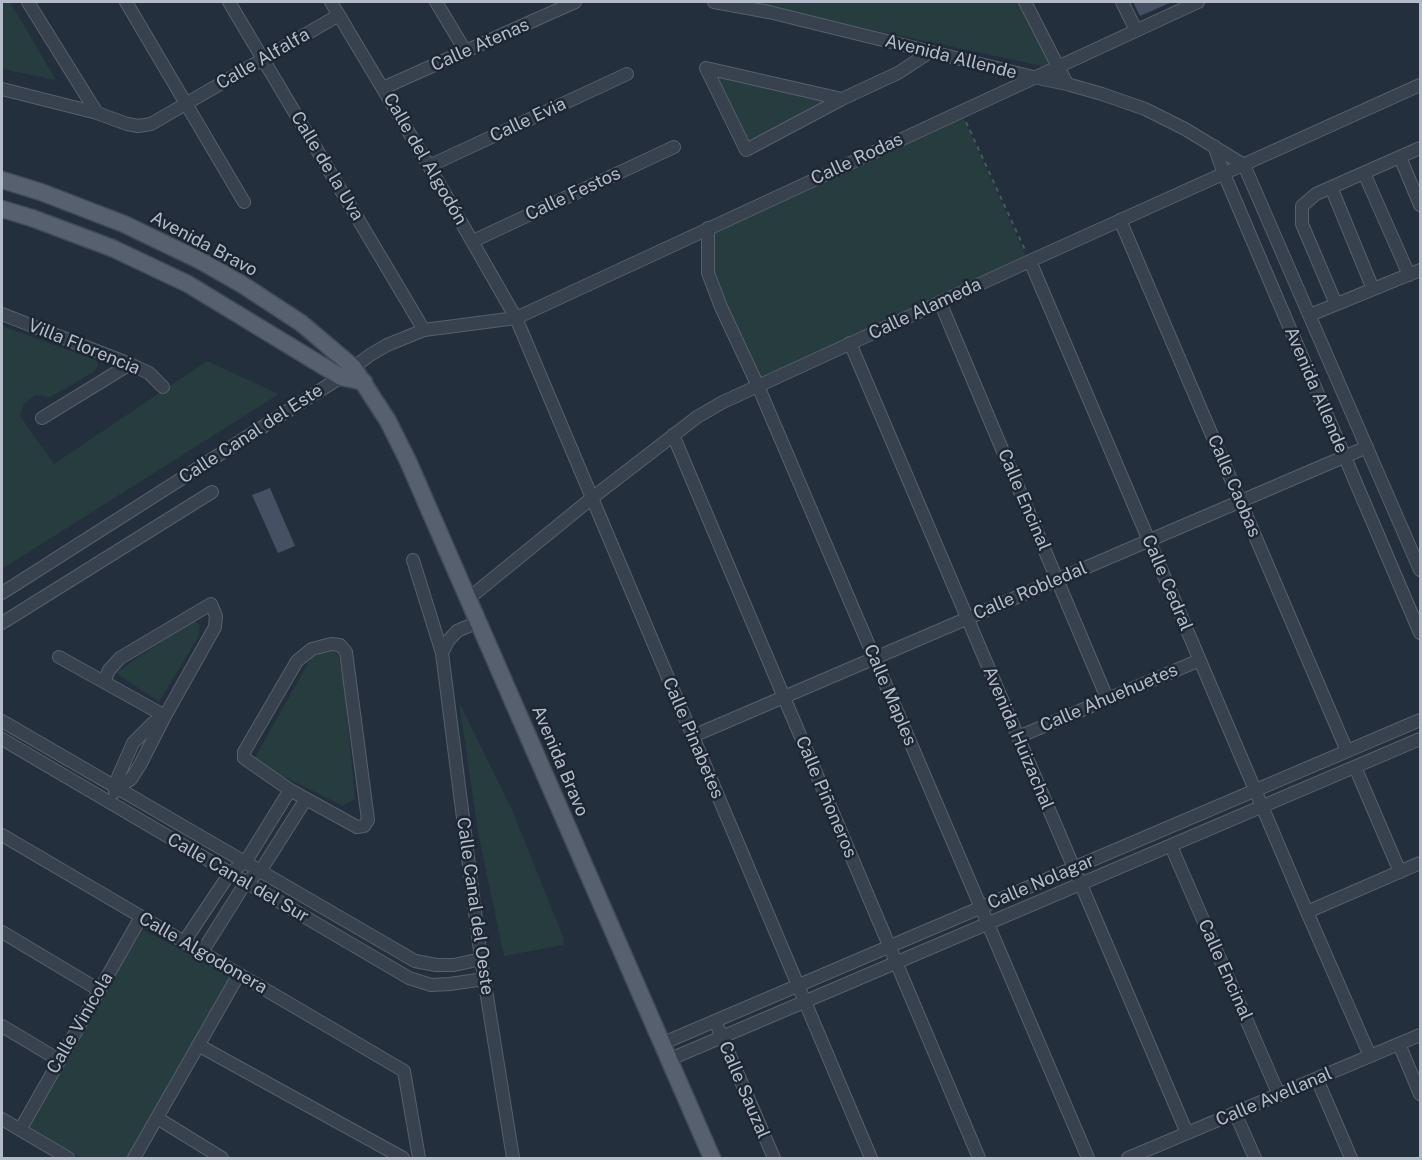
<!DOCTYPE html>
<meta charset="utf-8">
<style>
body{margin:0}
#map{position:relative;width:1422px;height:1160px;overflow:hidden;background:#242f3e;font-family:"Public Sans",sans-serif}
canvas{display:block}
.frame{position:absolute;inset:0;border:3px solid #b4bcc9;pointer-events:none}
</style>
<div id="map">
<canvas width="1422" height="1160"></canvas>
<div class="frame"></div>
</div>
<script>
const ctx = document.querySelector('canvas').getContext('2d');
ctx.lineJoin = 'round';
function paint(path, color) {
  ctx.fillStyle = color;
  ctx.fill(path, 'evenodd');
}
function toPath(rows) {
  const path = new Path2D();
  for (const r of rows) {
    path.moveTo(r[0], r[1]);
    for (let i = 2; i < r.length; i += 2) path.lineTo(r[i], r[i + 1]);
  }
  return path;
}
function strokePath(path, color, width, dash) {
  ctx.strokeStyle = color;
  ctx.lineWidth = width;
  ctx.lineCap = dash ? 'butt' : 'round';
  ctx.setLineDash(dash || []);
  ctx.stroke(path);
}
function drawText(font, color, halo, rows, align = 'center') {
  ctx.font = font + ' "Public Sans",sans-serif';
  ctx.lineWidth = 5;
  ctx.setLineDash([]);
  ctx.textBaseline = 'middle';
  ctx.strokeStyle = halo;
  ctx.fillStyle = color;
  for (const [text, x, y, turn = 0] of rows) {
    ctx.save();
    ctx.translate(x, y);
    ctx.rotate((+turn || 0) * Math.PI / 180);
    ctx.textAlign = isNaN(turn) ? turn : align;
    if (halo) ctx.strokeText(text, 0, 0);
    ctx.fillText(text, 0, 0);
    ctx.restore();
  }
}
const green = toPath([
 [2,2,10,2,56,80,2,69],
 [743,2,1022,2,1053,64,1042,66],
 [709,70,839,100,747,148],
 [961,113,1028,261,759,384,710,274,710,230],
 [2,326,96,360,98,365,94,372,50,397,35,395,23,405,20,416,54,464,207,361,279,394,2,569],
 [193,620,200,625,198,637,159,702,116,673],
 [331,649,338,655,344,683,355,799,343,806,253,761,312,656],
 [459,702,513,812,564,939,563,945,504,956,478,832],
 [142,929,231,976,127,1158,81,1158,28,1129]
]);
const building = toPath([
 [1133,2,1172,2,1140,16],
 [270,488,295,546,278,553,252,495]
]);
const path = toPath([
 [966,122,1025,250]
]);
const minor = toPath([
 [28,2,97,113],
 [126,2,244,202],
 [229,2,424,330],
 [331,2,429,166,516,318,871,1158],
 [436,2,466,52],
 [714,2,769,12,1033,77,1067,84,1102,94,1145,109,1185,129,1244,165,1420,570],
 [1025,2,1067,84],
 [1122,2,1136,30],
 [706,68,746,150,842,99,898,73,930,52],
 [706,68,842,99],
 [383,88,575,2],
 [2,89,97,113,127,124,138,126,151,124,339,15],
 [1214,146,1224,174,1420,633],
 [1400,157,1420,205],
 [429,166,627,74],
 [1364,173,1409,275],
 [1331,187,1373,289],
 [1120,220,1347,751],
 [708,228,708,273,721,307,758,386,1088,1158],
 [473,241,674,147],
 [1030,261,1307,912,1370,1056],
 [940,302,1107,698],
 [1336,304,1302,224,1302,206,1316,194,1420,148],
 [2,314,130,364,149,373,163,387],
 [1310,315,1420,270],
 [850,343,1187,1133],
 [42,418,130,364],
 [673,435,979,1158],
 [413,560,442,653],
 [2,593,341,377,370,355,387,345,424,330,516,318,1198,2],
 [468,599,592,498,697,417,723,402,1030,261,1420,85],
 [478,622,457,631,448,641,442,653,481,959,513,1158],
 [2,623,212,492],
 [331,644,340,645,346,652,368,820,364,826,357,827,290,790,244,758,244,752,297,661,312,649,331,644],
 [59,657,165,716],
 [104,682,109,670,120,658,211,604,216,616,215,627,165,716,140,765,131,779,117,788],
 [2,721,415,961,436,965,454,965,481,959],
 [693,736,1367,447],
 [1018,737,1200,660],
 [2,739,409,978,431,985,450,984,484,979],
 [1355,767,1400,872],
 [115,792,118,777,133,743,153,723,165,716],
 [2,835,404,1071,419,1158],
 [1171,846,1279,1095],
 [1307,912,1420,863],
 [2,932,99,990],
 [184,942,230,873,246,861,290,790],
 [202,952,246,882,261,870,306,799],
 [715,1021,774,1158],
 [2,1026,59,1060],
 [661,1044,1420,720],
 [1399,1044,1420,1094],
 [198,1045,403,1158],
 [668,1060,1420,739],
 [1317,1079,1351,1158],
 [1235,1113,1255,1158],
 [157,1118,222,1158],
 [2,1119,68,1158],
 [20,1130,141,917],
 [134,1158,239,974],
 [1128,1158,1420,1035]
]);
const major = toPath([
 [2,180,41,192,124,224,201,261,243,285,301,323,353,367,388,421,408,461,712,1158],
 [2,209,32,218,112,248,188,284,341,377,364,382]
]);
const streetNames = [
 ["Calle Atenas",480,45,-24],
 ["Avenida Allende",951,57,14],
 ["Calle Alfalfa",263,59,-30],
 ["Calle Evia",528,120,-25],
 ["Calle del Algodón",425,159,60],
 ["Calle Rodas",857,159,-25],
 ["Calle de la Uva",327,166,59],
 ["Calle Festos",573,194,-25],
 ["Avenida Bravo",204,244,28],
 ["Calle Alameda",925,309,-25],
 ["Villa Florencia",84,347,22],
 ["Avenida Allende",1316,390,67],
 ["Calle Canal del Este",251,434,-33],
 ["Calle Caobas",1234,486,67],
 ["Calle Encinal",1024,500,67],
 ["Calle Cedral",1167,583,67],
 ["Calle Robledal",1030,591,-23],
 ["Calle Maples",890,695,67],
 ["Calle Ahuehuetes",1109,698,-23],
 ["Calle Pinabetes",693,738,67],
 ["Avenida Huizachal",1018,738,67],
 ["Avenida Bravo",560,761,67],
 ["Calle Piñoneros",826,797,67],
 ["Calle Canal del Sur",238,878,30],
 ["Calle Nolagar",1041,882,-23],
 ["Calle Canal del Oeste",475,906,82],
 ["Calle Algodonera",203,953,30],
 ["Calle Encinal",1225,970,66],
 ["Calle Vinícola",80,1023,-60],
 ["Calle Sauzal",744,1090,67],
 ["Calle Avellanal",1274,1097,-23]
];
paint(green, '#263c3f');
paint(building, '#455162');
strokePath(minor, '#565f6c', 14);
strokePath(major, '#414a57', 19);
strokePath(path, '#44595c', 2, [4.5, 4.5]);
strokePath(minor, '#38414e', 12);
strokePath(major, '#56606e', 16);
drawText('18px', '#b4bcc9', '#1d2633', streetNames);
</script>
